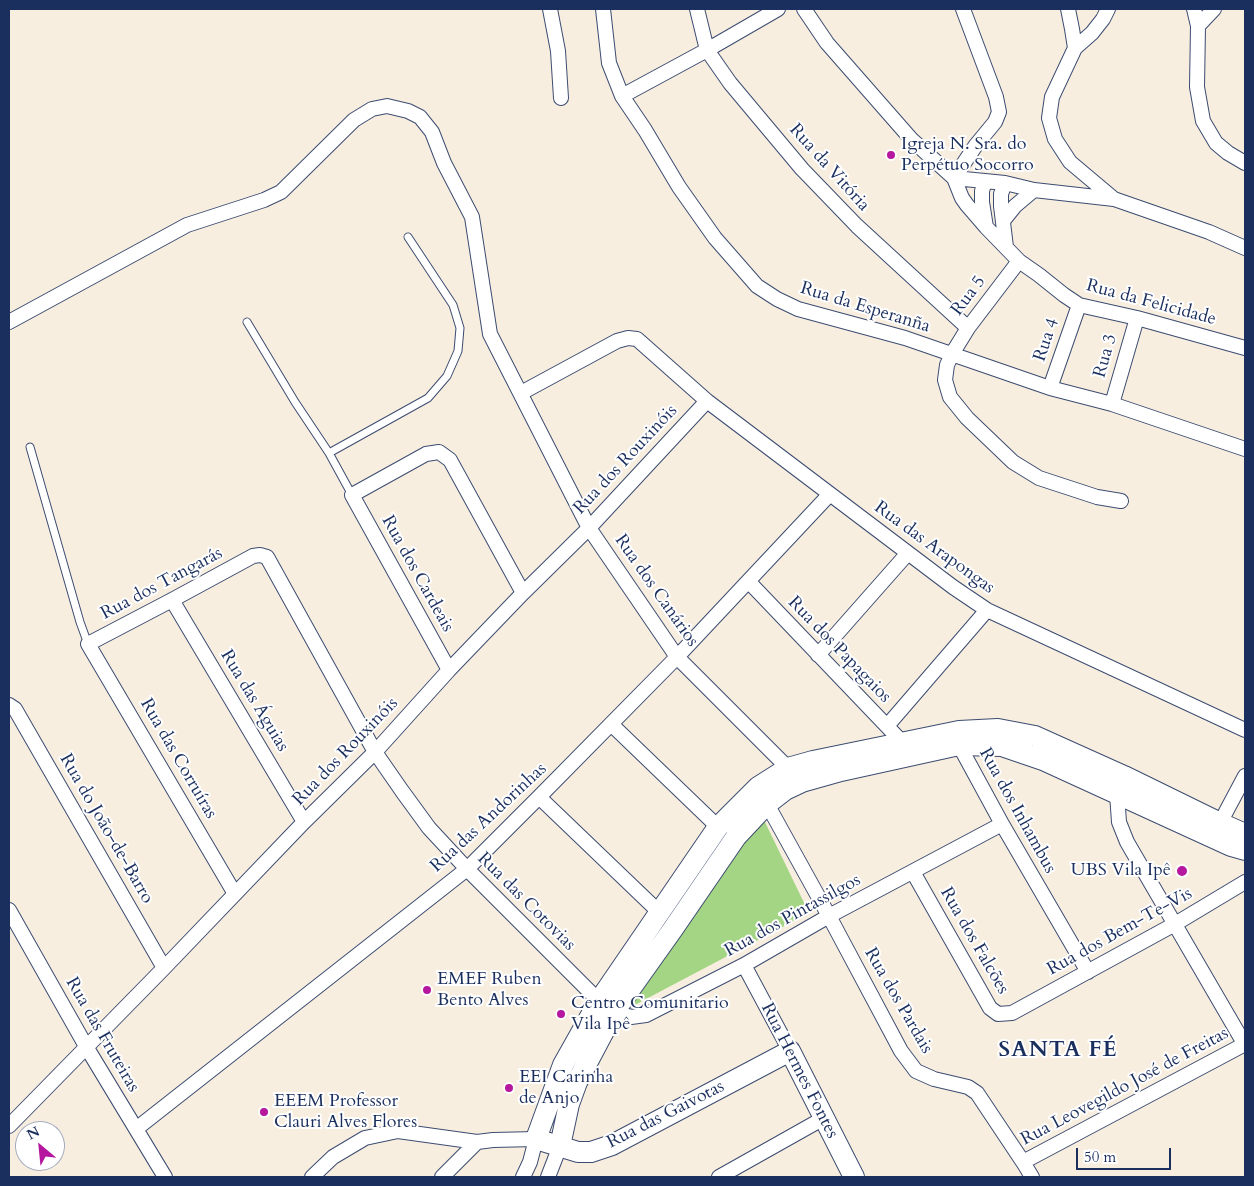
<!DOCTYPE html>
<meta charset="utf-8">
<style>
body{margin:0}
#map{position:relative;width:1254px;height:1186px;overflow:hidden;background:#f8eedf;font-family:Cardo,serif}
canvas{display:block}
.frame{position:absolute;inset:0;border:10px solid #1b2f5e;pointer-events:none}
.north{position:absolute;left:15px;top:1121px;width:50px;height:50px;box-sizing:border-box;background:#fff;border:1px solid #a4acbf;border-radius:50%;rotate:332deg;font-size:14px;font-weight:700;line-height:20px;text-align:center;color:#1b2f5e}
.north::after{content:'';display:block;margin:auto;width:18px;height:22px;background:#b5179e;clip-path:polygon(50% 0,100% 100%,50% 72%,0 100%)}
.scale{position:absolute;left:1076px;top:1148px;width:95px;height:22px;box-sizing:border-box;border:2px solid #1b2f5e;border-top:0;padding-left:6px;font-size:15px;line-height:18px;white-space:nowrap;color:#1b2f5e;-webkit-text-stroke:4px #fff;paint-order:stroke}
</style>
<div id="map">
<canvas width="1254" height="1186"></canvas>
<div class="frame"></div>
<div class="north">N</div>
<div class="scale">50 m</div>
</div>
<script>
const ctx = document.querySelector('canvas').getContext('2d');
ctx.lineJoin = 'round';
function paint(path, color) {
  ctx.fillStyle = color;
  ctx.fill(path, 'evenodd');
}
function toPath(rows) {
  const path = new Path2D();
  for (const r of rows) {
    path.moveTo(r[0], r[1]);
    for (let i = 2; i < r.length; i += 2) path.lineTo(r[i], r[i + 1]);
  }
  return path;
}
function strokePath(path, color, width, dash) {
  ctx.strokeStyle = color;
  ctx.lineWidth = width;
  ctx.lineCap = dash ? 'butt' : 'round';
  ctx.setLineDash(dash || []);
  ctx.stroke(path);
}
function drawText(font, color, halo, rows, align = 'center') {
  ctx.font = font + ' Cardo,serif';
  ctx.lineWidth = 4;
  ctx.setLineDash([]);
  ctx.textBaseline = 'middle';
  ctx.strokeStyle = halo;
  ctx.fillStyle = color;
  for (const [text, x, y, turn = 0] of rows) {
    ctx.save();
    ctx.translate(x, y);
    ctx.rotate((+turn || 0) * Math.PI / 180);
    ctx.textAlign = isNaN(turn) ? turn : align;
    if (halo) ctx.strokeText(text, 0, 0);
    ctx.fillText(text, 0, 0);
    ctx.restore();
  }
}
const green = toPath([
 [764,820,809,913,629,1008,747,833]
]);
const lane = toPath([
 [247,322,295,402,329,453,352,495],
 [30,447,80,622,88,644],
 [329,453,428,398,447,376,458,351,460,328,453,305,408,237]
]);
const street = toPath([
 [550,9,558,51,561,98],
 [603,9,609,63,622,96,645,130,679,187,715,238,757,286,777,299,798,309,905,338,1050,388,1112,404,1245,449],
 [697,9,707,50,730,83,802,169,857,226,968,328],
 [804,9,827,43,912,140,954,178,962,198,967,205,986,227],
 [1068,9,1072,29,1075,48],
 [1108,9,1103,19,1092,33,1075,48,1052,97,1049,118,1055,139,1070,162,1114,199],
 [1194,9,1198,26],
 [1214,9,1198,26,1197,87,1203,121,1216,143,1228,153,1245,163],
 [622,96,707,50,778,9],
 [954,178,1005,183,1034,190,1114,199,1209,232,1245,248],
 [954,178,976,145,995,122,999,112,996,97,963,9],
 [985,181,982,191,982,202,986,227,1019,261,1039,275,1064,295,1079,305,1137,318,1245,348],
 [1005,183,1001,194,1001,206,1006,247],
 [1003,221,1015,206,1034,190],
 [1019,261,968,328,952,354,947,365,945,380,950,397,967,418,1013,462,1039,478,1097,497,1121,501],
 [9,322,187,225,264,200,281,192,354,120,372,109,387,106,408,111,420,117,432,132,444,163,472,217,490,334,589,528,677,657,794,774],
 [1050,388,1079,305],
 [521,393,617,341,628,338,637,339,707,401,953,587,987,610,1245,730],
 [1112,404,1137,318],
 [749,582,903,743],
 [172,600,304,822],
 [818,655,908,553],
 [449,670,352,495,426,454,439,452,450,460,523,593],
 [9,705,15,709,164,968],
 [611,724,718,827],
 [887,726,987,610],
 [959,745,1002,824,1088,972],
 [1119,787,1117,794,1119,822,1127,842,1245,1045],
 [539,797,659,912],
 [767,804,829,916,901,1051,916,1071,934,1079,968,1087,977,1093,1023,1162,1032,1177],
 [1220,823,1245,776],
 [913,872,990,1008,998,1014,1012,1013,1175,924,1245,882],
 [235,894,88,644,172,600,253,556,260,555,267,557,375,752,402,791,429,828,467,869,599,1001,614,1012,631,1017,646,1015,744,965,829,916,1002,824],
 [9,910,87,1048,165,1177],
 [744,965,790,1051],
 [9,1126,164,968,304,822,375,752,449,670,523,593,589,528,707,401],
 [136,1129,467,869,539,797,677,657,830,494],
 [1023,1162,1245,1044],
 [312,1177,333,1157,365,1138,398,1131,477,1142,493,1140,536,1139,530,1162,523,1177],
 [442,1177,477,1142],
 [548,1177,560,1146],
 [719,1177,824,1118]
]);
const secondary = toPath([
 [560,1146,569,1104,577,1082,614,1012,673,929,736,837,767,804,785,790,802,782,841,771,959,745,1002,746,1043,760,1231,846,1245,850],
 [854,1177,790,1051,612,1145,591,1152,578,1152,536,1139,563,1065,599,1001,707,843,718,827,758,787,788,768,813,761,959,731,998,729,1035,736,1124,776,1220,823,1245,834]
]);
const markers = [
 [891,155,5,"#b5179e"],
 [1182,871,6,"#b5179e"],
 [427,990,5,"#b5179e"],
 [561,1014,5,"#b5179e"],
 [509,1088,5,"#b5179e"],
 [264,1112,5,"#b5179e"]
];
const poiNames = [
 ["Igreja N. Sra. do",901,145],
 ["Perpétuo Socorro",901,166],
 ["UBS Vila Ipê",1171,871,"right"],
 ["EMEF Ruben",437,980],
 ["Bento Alves",437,1001],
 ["Centro Comunitario",571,1004],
 ["Vila Ipê",571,1025],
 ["EEI Carinha",519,1078],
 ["de Anjo",519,1099],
 ["EEEM Professor",274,1102],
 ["Clauri Alves Flores",274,1123]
];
const streetNames = [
 ["Rua da Vitória",829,168,48],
 ["Rua 5",969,296,-53],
 ["Rua da Felicidade",1151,303,15],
 ["Rua da Esperanña",865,308,17],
 ["Rua 4",1047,340,-71],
 ["Rua 3",1106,356,-74],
 ["Rua dos Rouxinóis",626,460,-47],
 ["Rua das Arapongas",934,548,36],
 ["Rua dos Cardeais",417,574,61],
 ["Rua dos Tangarás",162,584,-28],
 ["Rua dos Canários",656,591,55],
 ["Rua dos Papagaios",839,650,46],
 ["Rua das Águias",254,701,59],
 ["Rua dos Rouxinóis",346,752,-46],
 ["Rua das Corruíras",178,759,60],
 ["Rua dos Inhambus",1017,811,61],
 ["Rua das Andorinhas",489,818,-43],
 ["Rua do João-de-Barro",106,829,60],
 ["Rua das Cotovias",526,902,45],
 ["Rua dos Pintassilgos",793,916,-29],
 ["Rua dos Bem-Te-Vis",1120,932,-29],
 ["Rua dos Falcões",974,941,60],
 ["Rua dos Pardais",898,1001,60],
 ["Rua das Fruteiras",102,1035,60],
 ["Rua Hermes Fontes",799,1071,63],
 ["Rua Leovegildo José de Freitas",1125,1087,-28],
 ["Rua das Gaivotas",666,1115,-27]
];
const districtNames = [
 ["SANTA FÉ",1058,1051]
];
paint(green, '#a4d584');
strokePath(lane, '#3c4c71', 9);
strokePath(street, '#3c4c71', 16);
strokePath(secondary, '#3c4c71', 22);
strokePath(lane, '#fff', 7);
strokePath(street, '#fff', 14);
strokePath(secondary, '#fff', 20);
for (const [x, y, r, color] of markers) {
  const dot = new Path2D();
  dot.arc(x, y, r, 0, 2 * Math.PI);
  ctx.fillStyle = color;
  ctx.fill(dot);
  strokePath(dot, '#fff', 2);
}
drawText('18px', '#1b2f5e', '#fff', poiNames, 'left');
drawText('18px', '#1b2f5e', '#fff', streetNames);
ctx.letterSpacing = '1px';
drawText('bold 22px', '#1b2f5e', '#fff', districtNames);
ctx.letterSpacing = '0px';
</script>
